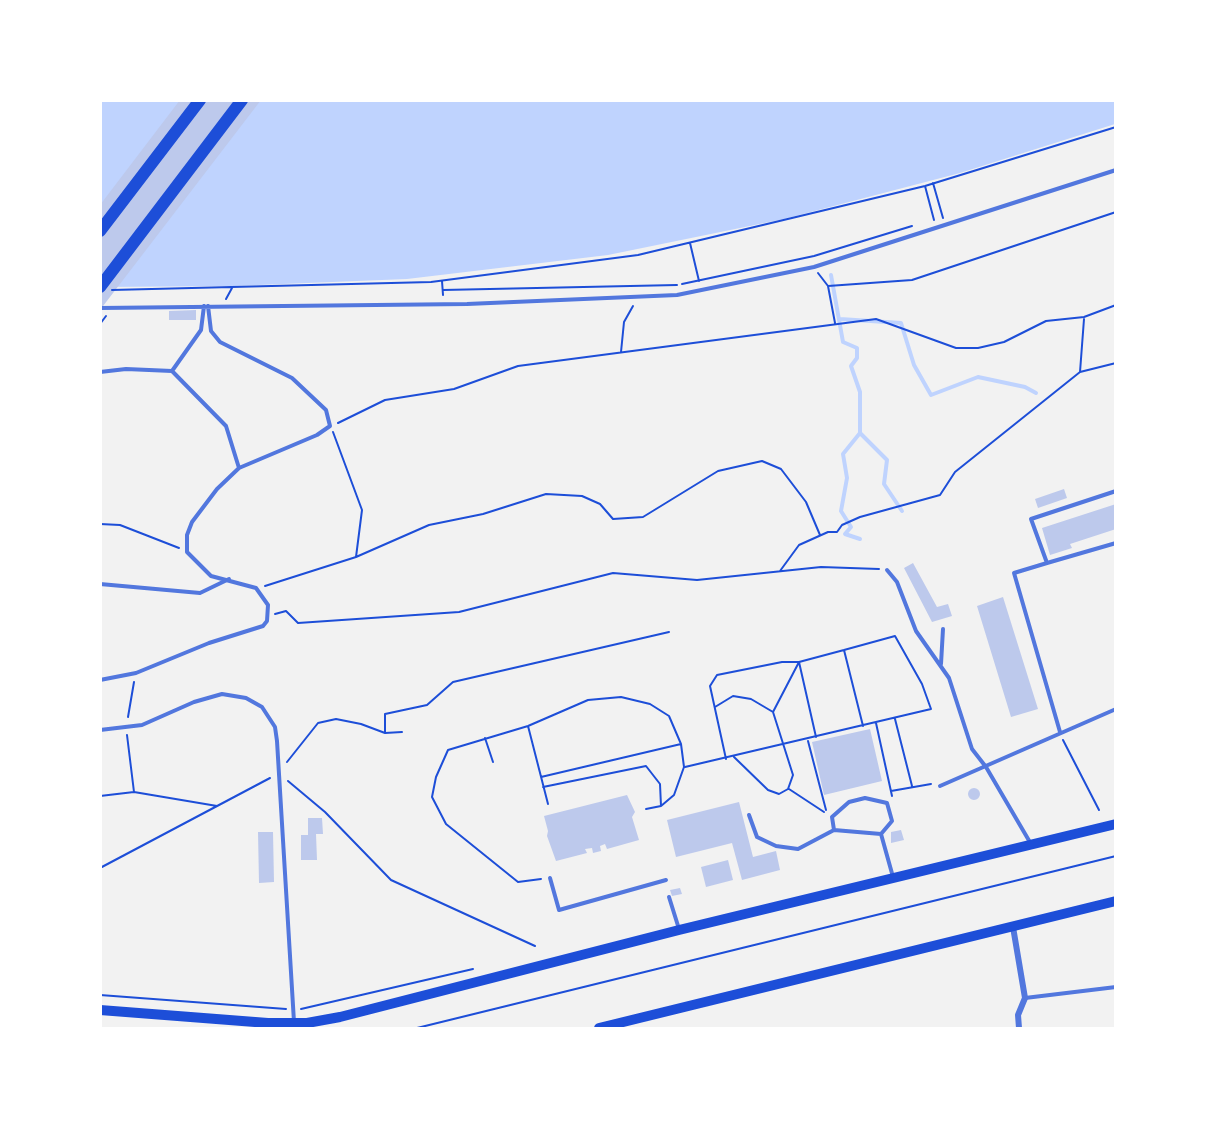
<!DOCTYPE html>
<style>
body{margin:0}
#map{position:relative;width:1216px;height:1129px;overflow:hidden;background:#f2f2f2;font-family:Roboto,sans-serif}
canvas{display:block}
.frame{position:absolute;inset:0;border:102px solid #fff;pointer-events:none}
</style>
<div id="map">
<canvas width="1216" height="1129"></canvas>
<div class="frame"></div>
</div>
<script>
const ctx = document.querySelector('canvas').getContext('2d');
ctx.lineJoin = 'round';
function paint(path, color) {
  ctx.fillStyle = color;
  ctx.fill(path, 'evenodd');
}
function toPath(rows) {
  const path = new Path2D();
  for (const r of rows) {
    if (r.length === 3) {
      path.moveTo(r[0] + r[2], r[1]);
      path.arc(r[0], r[1], r[2], 0, 2 * Math.PI);
      continue;
    }
    path.moveTo(r[0], r[1]);
    for (let i = 2; i < r.length; i += 2) path.lineTo(r[i], r[i + 1]);
  }
  return path;
}
function strokePath(path, color, width, dash) {
  ctx.strokeStyle = color;
  ctx.lineWidth = width;
  ctx.lineCap = dash ? 'butt' : 'round';
  ctx.setLineDash(dash || []);
  ctx.stroke(path);
}
const water = toPath([
 [101,101,1115,101,1115,124,960,173,784,219,608,255,407,279,233,286,101,287]
]);
const stream = toPath([
 [831,275,843,342,857,348,857,358,851,366,860,392,860,433,887,460,884,484,902,511],
 [840,319,901,323,914,365,931,395,978,377,1025,387,1036,393],
 [860,539,845,534,851,527,841,511,847,478,843,454,860,433]
]);
const building = toPath([
 [180,100,261,100,100,310,100,205],
 [196,310,196,320,169,320,169,311],
 [1064,489,1067,498,1038,508,1035,499],
 [1116,504,1116,529,1070,544,1072,548,1050,555,1042,528],
 [913,563,937,607,948,604,952,616,932,622,904,568],
 [1003,597,1038,709,1011,717,977,606],
 [870,729,882,781,824,795,812,742],
 [974,794,6],
 [627,795,635,812,632,817,639,840,607,849,605,844,600,846,601,851,593,853,592,848,585,849,587,853,556,861,547,836,548,831,544,816],
 [739,802,753,857,776,851,780,870,742,880,732,843,676,857,667,820],
 [308,818,322,818,323,834,316,834,317,860,301,860,301,835,308,835],
 [901,830,904,840,891,843,891,832],
 [258,832,273,832,274,882,259,883],
 [728,860,733,880,706,887,701,867],
 [680,888,682,894,672,896,670,890]
]);
const path = toPath([
 [933,183,943,218],
 [925,186,934,220],
 [690,243,699,281],
 [818,273,828,286,835,323],
 [442,281,443,295],
 [682,284,814,256,912,226],
 [828,286,912,280,1116,212],
 [112,290,431,282,638,255,925,186,1116,127],
 [443,290,677,285],
 [226,299,232,288],
 [100,324,106,316],
 [621,352,624,322,633,306],
 [1080,372,1084,319],
 [338,423,385,400,454,389,518,366,876,319,956,348,978,348,1004,342,1046,321,1084,317,1116,305],
 [333,432,362,510,356,557],
 [100,524,120,525,179,548],
 [780,571,799,545,828,532,837,532,842,525,860,517,940,495,955,472,1080,372,1116,363],
 [265,586,356,557,429,525,483,514,546,494,582,496,600,504,613,519,643,517,718,471,762,461,781,469,806,502,820,535],
 [275,614,286,611,298,623,459,612,613,573,697,580,821,567,879,569],
 [715,707,733,696,751,699,773,712,793,775,788,789,779,794,768,790,734,757],
 [128,717,134,682],
 [895,719,912,786],
 [876,723,892,796],
 [528,726,548,804],
 [385,733,385,714,427,705,453,682,669,632],
 [127,735,134,792],
 [816,737,799,662,844,650,863,726],
 [485,738,493,762],
 [1063,740,1099,810],
 [808,741,826,810],
 [726,759,710,686,717,675,782,662,799,662,773,712],
 [287,762,318,723,336,719,361,724,385,733,402,732],
 [685,767,931,709,922,684,895,636,844,650],
 [541,777,681,744],
 [288,781,325,812,391,880,535,946],
 [543,787,646,766,660,784,661,806],
 [789,789,824,812],
 [891,791,931,784],
 [100,796,134,792,217,806],
 [100,868,270,778],
 [541,879,518,882,446,824,432,797,436,777,448,750,528,726,588,700,621,697,650,704,669,716,681,744,684,767,674,795,661,806,646,809],
 [100,995,286,1009],
 [301,1009,473,969],
 [417,1028,1116,856]
]);
const service = toPath([
 [100,308,467,304,677,295,814,267,1116,170],
 [172,371,226,426,239,468],
 [100,372,126,369,172,371,201,330,204,306],
 [1116,491,1031,519,1047,563,1116,543],
 [1047,563,1014,573,1060,732],
 [887,570,897,582,916,631,949,678,972,749,986,767,1031,844],
 [100,584,200,593,229,579],
 [941,664,943,629],
 [100,680,136,673,209,643,263,626,267,621,268,605,256,588,211,576,187,552,187,535,192,522,217,489,239,468,317,435,330,426,326,410,292,378,220,342,211,331,208,306],
 [100,730,142,725,194,702,222,694,246,698,262,707,275,727,277,741,294,1022],
 [940,786,1116,709],
 [865,798,887,803,892,821,881,834,834,830,832,817,849,802,865,798],
 [749,815,757,837,776,846,798,849,834,830],
 [881,834,893,877],
 [550,878,559,910,666,880],
 [669,897,679,929],
 [1025,998,1116,987]
]);
const minor = toPath([
 [1013,927,1025,998,1018,1015,1019,1028]
]);
const secondary = toPath([
 [100,1010,268,1023,307,1023,340,1017,679,930,1116,824],
 [599,1028,1116,901]
]);
const primary = toPath([
 [100,231,200,100],
 [100,287,242,100]
]);
paint(water, '#bfd3fe');
strokePath(stream, '#bfd3fe', 4);
paint(building, '#bdc9ec');
strokePath(path, '#1d4ed8', 2);
strokePath(service, '#5277de', 4);
strokePath(minor, '#5277de', 6);
strokePath(secondary, '#1d4ed8', 10);
strokePath(primary, '#1d4ed8', 12);
</script>
